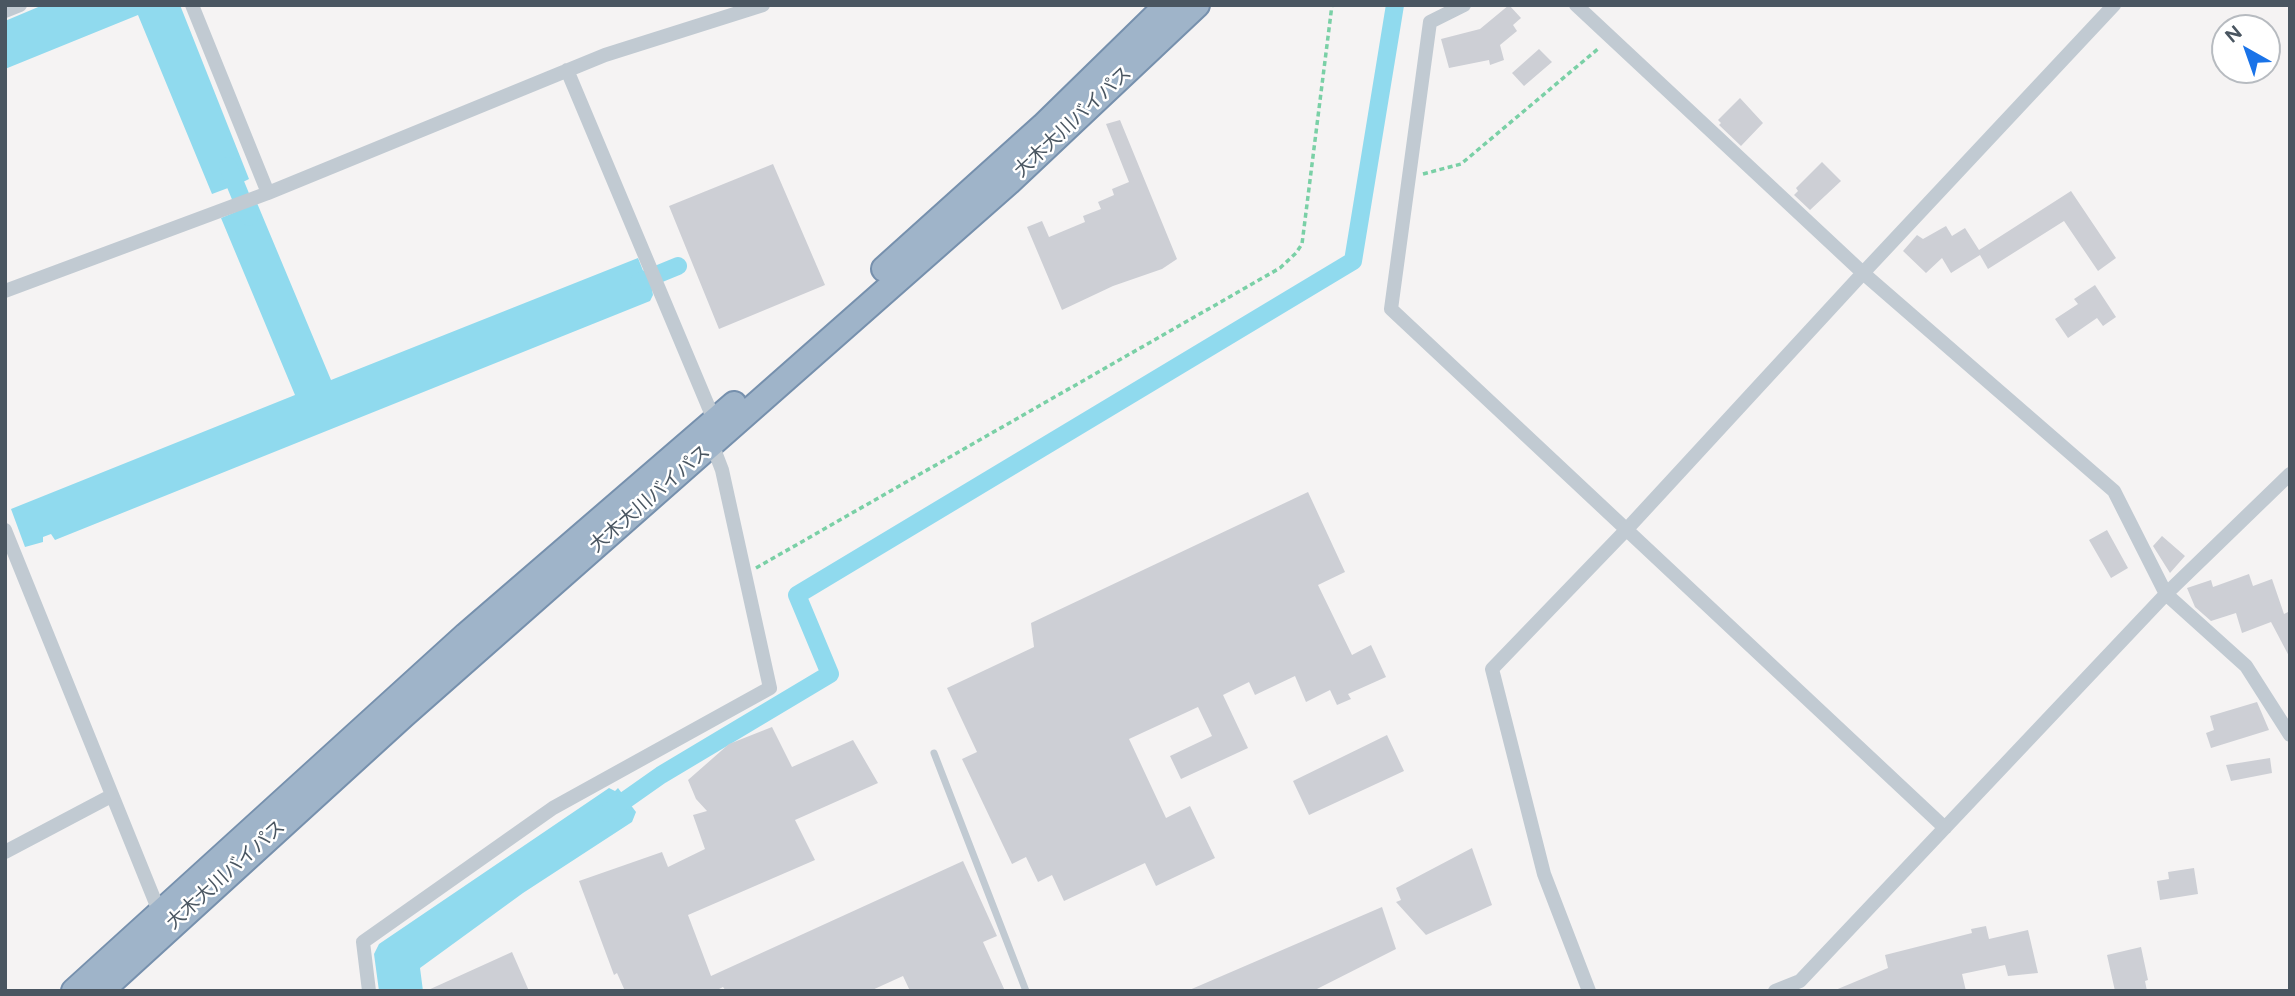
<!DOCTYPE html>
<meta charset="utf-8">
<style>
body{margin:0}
#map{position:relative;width:2295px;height:996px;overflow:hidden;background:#f5f3f3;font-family:Figtree,sans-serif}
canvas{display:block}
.frame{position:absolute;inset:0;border:7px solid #4a5661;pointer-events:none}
.north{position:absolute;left:2211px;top:14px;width:70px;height:70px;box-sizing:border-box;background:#fff;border:2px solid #b7bbc0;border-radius:50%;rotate:320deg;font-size:19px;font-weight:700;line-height:28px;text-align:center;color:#4a5661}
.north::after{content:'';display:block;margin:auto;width:24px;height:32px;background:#1a73e8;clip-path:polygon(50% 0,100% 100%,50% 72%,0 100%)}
</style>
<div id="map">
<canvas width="2295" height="996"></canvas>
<div class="frame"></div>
<div class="north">N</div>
</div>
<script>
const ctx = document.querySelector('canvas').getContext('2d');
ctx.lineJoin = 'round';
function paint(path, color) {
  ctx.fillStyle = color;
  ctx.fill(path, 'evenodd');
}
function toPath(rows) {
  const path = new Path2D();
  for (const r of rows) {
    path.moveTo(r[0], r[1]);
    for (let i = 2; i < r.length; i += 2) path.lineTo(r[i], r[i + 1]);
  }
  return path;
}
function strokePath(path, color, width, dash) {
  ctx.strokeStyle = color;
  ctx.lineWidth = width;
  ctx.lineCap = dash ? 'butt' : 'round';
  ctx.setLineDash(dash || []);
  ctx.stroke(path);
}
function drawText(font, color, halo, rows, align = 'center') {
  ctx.font = font + ' Figtree,"Noto Sans JP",sans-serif';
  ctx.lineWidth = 5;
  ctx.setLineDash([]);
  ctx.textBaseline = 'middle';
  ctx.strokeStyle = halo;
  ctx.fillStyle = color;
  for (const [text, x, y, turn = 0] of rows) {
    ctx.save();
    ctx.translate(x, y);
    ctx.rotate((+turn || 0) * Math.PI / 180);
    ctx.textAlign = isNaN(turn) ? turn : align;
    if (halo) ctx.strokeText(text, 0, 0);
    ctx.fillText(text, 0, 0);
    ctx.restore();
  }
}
const water = toPath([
 [43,5,180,5,249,179,235,186,236,190,231,192,228,188,212,194,138,15,5,69,5,21],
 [257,203,331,380,638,258,644,273,649,271,653,295,650,301,55,540,51,534,43,537,43,542,25,547,11,509,295,395,221,218],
 [609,788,615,791,618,788,636,812,632,822,523,893,420,968,423,991,379,991,374,954,379,944]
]);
const canal = toPath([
 [228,166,249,217],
 [639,282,678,266],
 [607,813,661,775,830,674,797,595,1353,261,1395,5]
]);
const building = toPath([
 [1509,5,1521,18,1513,25,1517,31,1500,45,1504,60,1490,65,1489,60,1449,68,1441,39,1480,29],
 [1539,49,1552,62,1524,86,1512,73],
 [1740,98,1763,123,1741,146,1719,125,1721,123,1718,120],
 [1120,120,1177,259,1162,269,1113,286,1062,310,1027,227,1042,221,1049,237,1085,222,1083,216,1101,209,1098,202,1114,195,1112,189,1129,182,1106,124],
 [1822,162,1841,181,1810,210,1794,195,1798,191,1796,188],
 [773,164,825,285,719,329,669,206],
 [2071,191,2116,258,2098,271,2064,221,1988,269,1980,255,1951,273,1942,258,1926,273,1903,251,1917,235,1923,239,1946,226,1952,236,1965,228,1979,250],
 [2095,285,2116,317,2103,326,2097,318,2068,338,2055,319,2078,304,2074,299],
 [1308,492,1345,572,1318,585,1352,655,1371,645,1386,677,1348,694,1351,699,1337,705,1330,690,1306,702,1295,676,1255,695,1249,682,1223,695,1248,748,1181,779,1170,756,1212,736,1198,707,1129,739,1166,818,1190,806,1215,858,1156,886,1145,863,1064,901,1052,875,1038,882,1026,857,1012,864,962,759,977,752,947,688,1034,647,1031,623],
 [2107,530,2128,568,2111,578,2089,540],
 [2162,536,2185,556,2170,573,2153,546],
 [2249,574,2253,586,2272,579,2284,614,2290,611,2290,658,2271,622,2242,633,2236,613,2211,621,2195,607,2187,588,2211,580,2213,587],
 [2257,702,2269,730,2211,748,2206,733,2214,730,2210,716],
 [772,727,792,767,853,740,878,783,795,820,815,860,688,915,711,976,963,861,997,936,983,942,1005,991,910,991,903,976,870,991,726,991,723,987,715,991,625,991,617,973,614,975,579,881,662,852,668,867,705,849,693,815,707,811,696,799,688,780,729,744],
 [1387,735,1404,771,1309,815,1293,781],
 [2270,758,2272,773,2231,781,2226,765],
 [1472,848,1492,905,1426,935,1396,902,1401,900,1396,888],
 [2194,868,2198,894,2160,900,2157,881,2169,879,2168,872],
 [1382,907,1396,949,1313,991,1187,991],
 [1986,926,1989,939,2028,930,2038,973,2008,976,2005,965,1962,974,1966,991,1833,991,1888,968,1885,955,1972,933,1971,929],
 [2141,947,2148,980,2145,981,2147,991,2115,991,2107,955],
 [512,952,529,991,426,991]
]);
const path = toPath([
 [1423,174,1461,164,1599,48],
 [756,568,1280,268,1296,253,1302,244,1332,5]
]);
const service = toPath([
 [934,753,1026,991]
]);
const minor = toPath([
 [192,5,268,193],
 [1464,5,1430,22,1391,309,1945,828],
 [1576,5,1863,273,2114,5],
 [5,11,20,5],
 [5,291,268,193,605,55,763,5],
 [5,530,159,911],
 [5,852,111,796],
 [369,991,363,942,553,808,770,688,722,470,712,444,714,420,567,70],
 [1589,991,1544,874,1492,669,1627,529,1863,273,2114,491,2166,594,2246,666,2290,735],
 [1775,991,1800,981,2166,594,2290,474]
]);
const trunk = toPath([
 [884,269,1043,126,1167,5],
 [74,991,466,635,734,404],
 [101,991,404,715,1009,182,1197,5]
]);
const streetNames = [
 ["大木大川バイパス",1073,122,-43],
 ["大木大川バイパス",650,499,-41],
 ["大木大川バイパス",226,875,-42]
];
paint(water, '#90daee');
strokePath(canal, '#90daee', 18);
paint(building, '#cdcfd5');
strokePath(trunk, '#7690ad', 28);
strokePath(path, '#7ad0a6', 3.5, [5, 3.5]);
strokePath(service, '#c1cad2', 7);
strokePath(minor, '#c1cad2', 14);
strokePath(trunk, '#9fb4c9', 24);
drawText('19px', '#4a5661', '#fff', streetNames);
</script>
